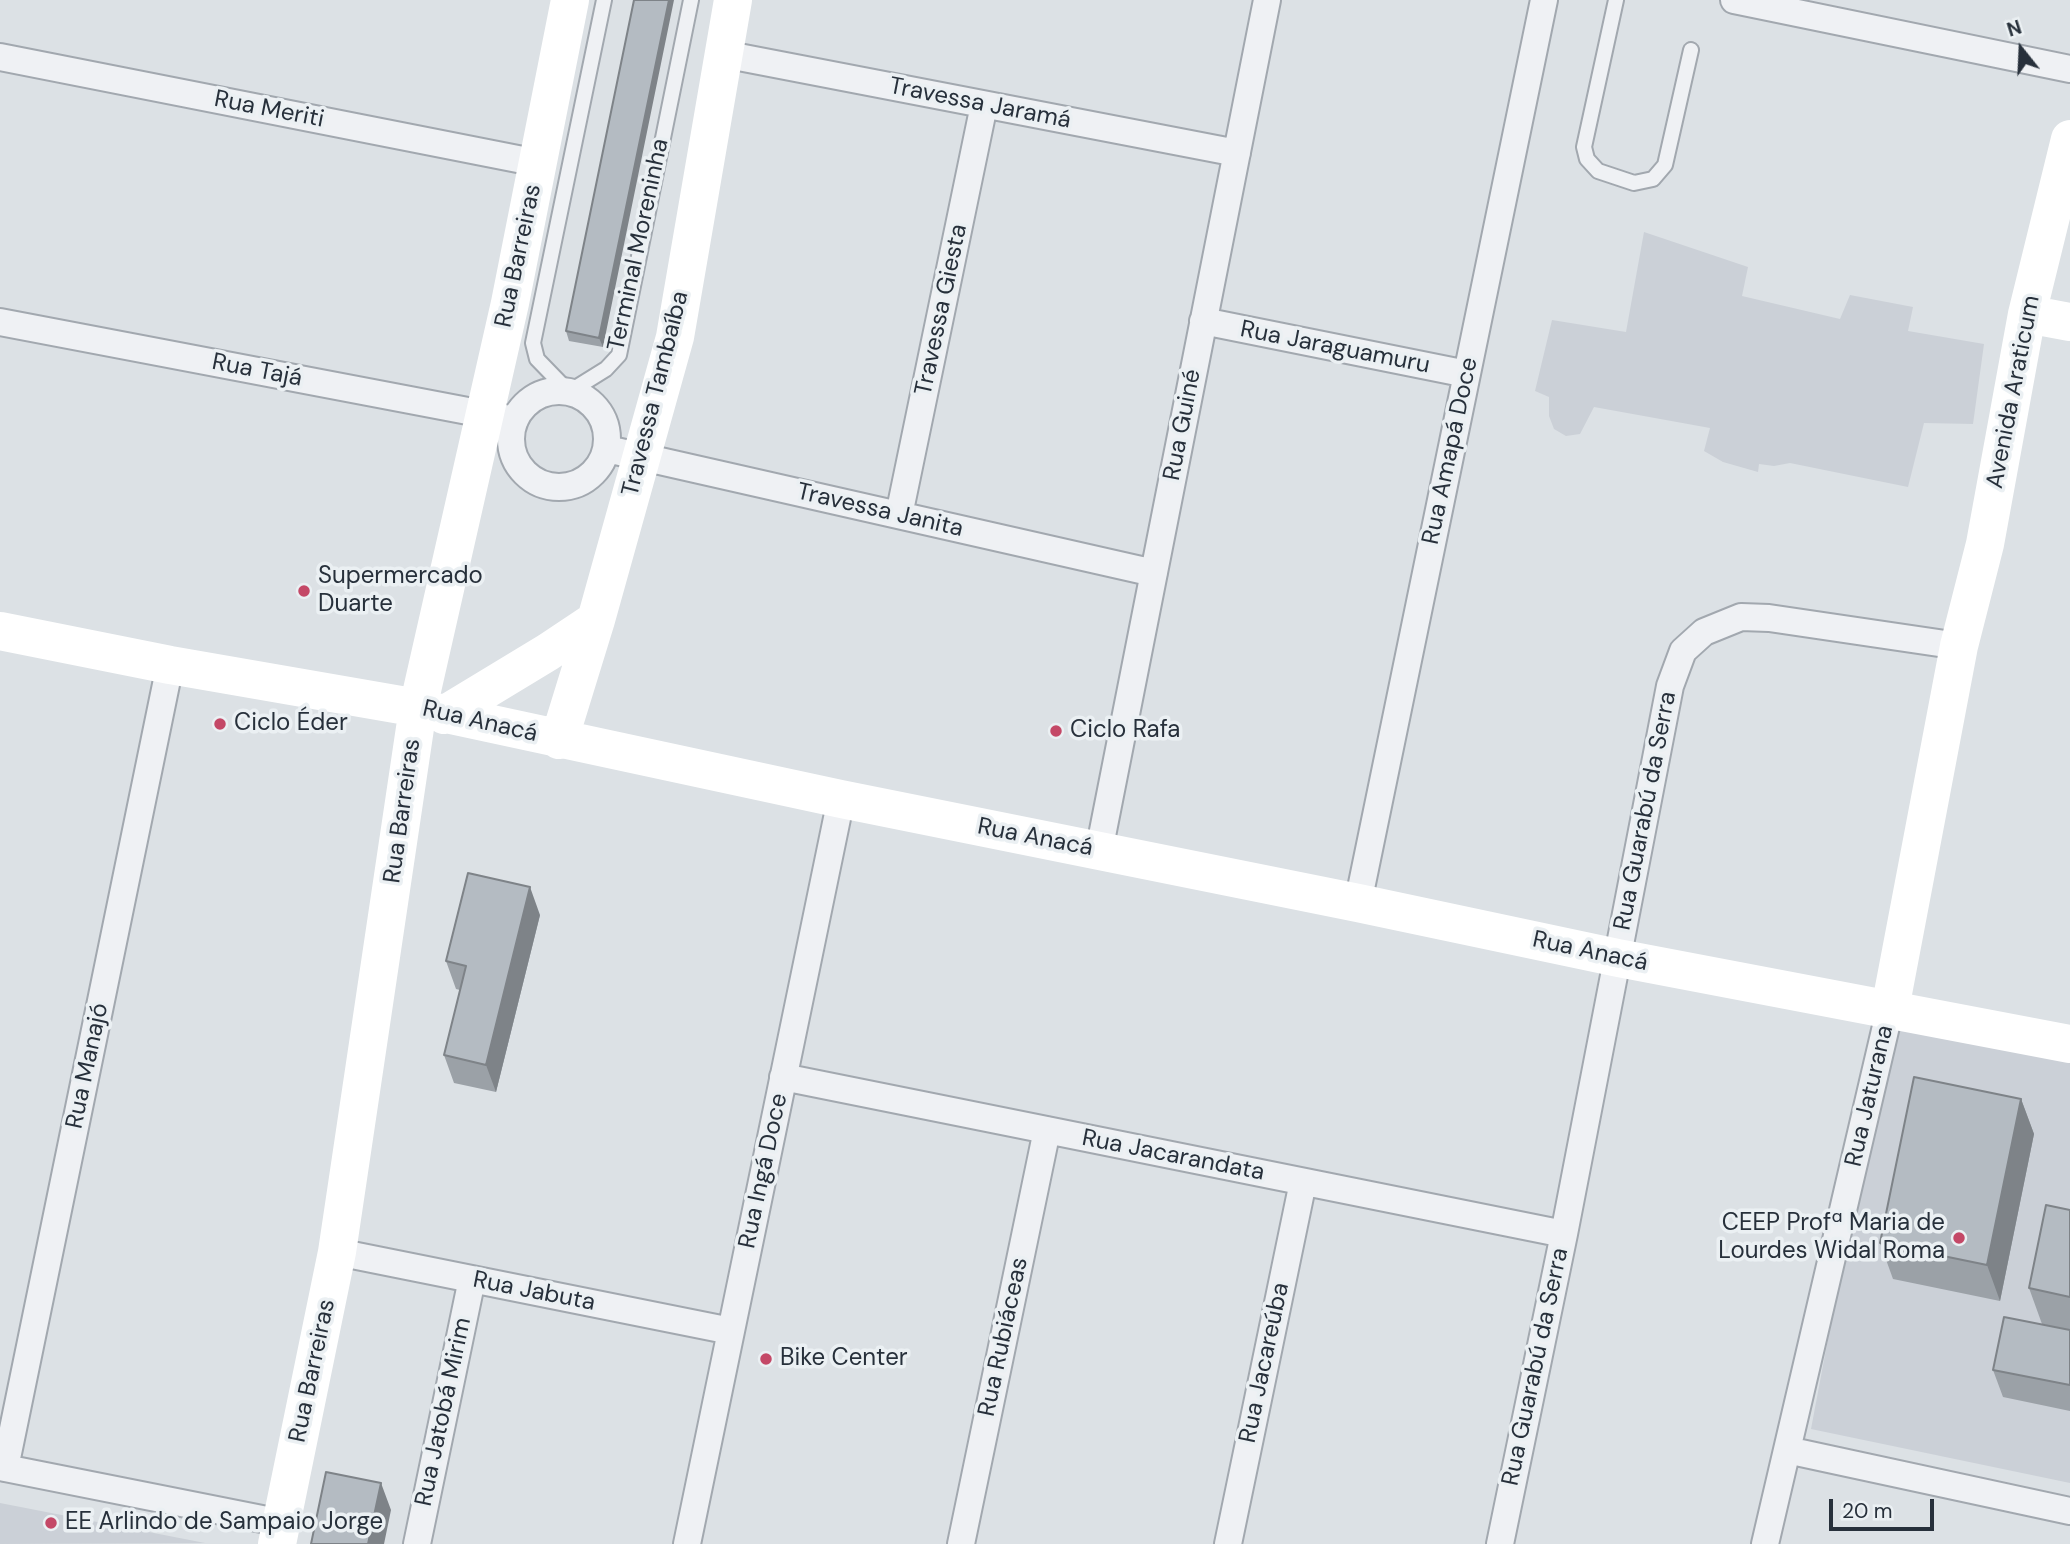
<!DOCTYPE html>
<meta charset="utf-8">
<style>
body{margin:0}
#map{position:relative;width:2070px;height:1544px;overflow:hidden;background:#dce1e5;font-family:"DM Sans",sans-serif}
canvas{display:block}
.north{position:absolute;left:1986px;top:14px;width:70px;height:70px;-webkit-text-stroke:5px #ebf0f3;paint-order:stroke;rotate:342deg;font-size:19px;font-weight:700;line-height:28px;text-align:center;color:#27303b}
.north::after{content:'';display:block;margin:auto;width:24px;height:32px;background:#27303b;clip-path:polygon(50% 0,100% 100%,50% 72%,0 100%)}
.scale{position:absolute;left:1829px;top:1499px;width:105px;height:32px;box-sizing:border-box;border:4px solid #27303b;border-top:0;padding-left:9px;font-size:21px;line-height:24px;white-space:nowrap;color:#27303b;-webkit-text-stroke:5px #ebf0f3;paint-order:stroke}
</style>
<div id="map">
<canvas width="2070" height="1544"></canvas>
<div class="north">N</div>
<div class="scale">20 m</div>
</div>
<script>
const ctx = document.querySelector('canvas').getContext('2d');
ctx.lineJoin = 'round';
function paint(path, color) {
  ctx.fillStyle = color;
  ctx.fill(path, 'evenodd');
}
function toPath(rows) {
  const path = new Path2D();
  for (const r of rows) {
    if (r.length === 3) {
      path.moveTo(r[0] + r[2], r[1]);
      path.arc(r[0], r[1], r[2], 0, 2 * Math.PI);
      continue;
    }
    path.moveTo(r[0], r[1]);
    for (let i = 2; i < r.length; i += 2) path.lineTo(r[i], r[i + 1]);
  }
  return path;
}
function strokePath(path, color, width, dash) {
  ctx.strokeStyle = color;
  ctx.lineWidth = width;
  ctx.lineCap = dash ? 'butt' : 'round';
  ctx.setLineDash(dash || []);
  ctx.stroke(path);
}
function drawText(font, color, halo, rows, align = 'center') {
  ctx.font = font + ' "DM Sans",sans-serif';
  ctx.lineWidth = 7;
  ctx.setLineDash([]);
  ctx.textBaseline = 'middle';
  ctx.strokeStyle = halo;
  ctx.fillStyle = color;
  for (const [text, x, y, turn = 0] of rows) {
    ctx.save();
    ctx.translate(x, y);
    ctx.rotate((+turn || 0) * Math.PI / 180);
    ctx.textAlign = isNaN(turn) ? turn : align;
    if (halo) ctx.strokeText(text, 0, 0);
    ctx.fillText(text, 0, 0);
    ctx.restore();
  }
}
const built = toPath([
 [1644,232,1748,267,1742,296,1840,319,1850,295,1913,307,1908,331,1984,344,1973,424,1924,423,1908,487,1790,463,1774,466,1759,464,1758,472,1723,462,1704,451,1710,428,1594,407,1580,434,1566,436,1554,429,1549,416,1549,397,1535,391,1552,320,1626,332],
 [1890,1010,2070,1047,2070,1483,1811,1429],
 [0,1503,205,1543,0,1544]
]);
const lane = toPath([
 [604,0,533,343,537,359,569,392,606,369,619,355,691,0],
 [1616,0,1584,147,1587,159,1598,171,1634,183,1653,179,1665,165,1691,50]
]);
const street = toPath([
 [1734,0,2070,69],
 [723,54,1237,153],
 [0,57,538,163],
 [1203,321,1467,374],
 [0,322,515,420],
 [559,439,48],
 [607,449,1154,573],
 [899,515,984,105],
 [1099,851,1267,0],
 [1358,903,1544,0],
 [783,1077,1564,1234],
 [337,1252,731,1331],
 [1787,1450,2070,1511],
 [0,1467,282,1523],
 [5,1468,170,665],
 [417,1544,472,1279],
 [687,1544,841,799],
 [961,1544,1047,1130],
 [1228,1544,1303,1182],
 [1500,1544,1564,1234,1670,686,1683,651,1704,632,1741,617,1769,618,1959,646],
 [1765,1544,1890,1009]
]);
const secondary = toPath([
 [2027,314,2070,322],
 [0,631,170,665,418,708,841,799,1358,903,1618,958,2070,1044],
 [444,715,548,652,596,620],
 [559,740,596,620,675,337,733,0],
 [1890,1009,1959,646,1985,544,2027,314,2070,139],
 [277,1544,337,1252,418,708,510,303,570,0]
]);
const wall = toPath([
 [634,0,603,347,569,341,566,331],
 [540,915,496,1092,454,1083,444,1055,460,990,456,989,446,961],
 [2021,1099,2034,1134,2000,1301,1893,1279,1880,1243],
 [2070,1210,2070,1330,2042,1324,2029,1288],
 [2070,1330,2070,1411,2003,1397,1993,1370]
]);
const shadedWall = toPath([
 [669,0,674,0,603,347,599,338],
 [530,887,540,915,496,1092,486,1065],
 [2021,1099,2034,1134,2000,1301,1987,1265],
 [381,1483,391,1510,384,1544,368,1544]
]);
const building = toPath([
 [634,0,669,0,599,338,566,331,634,0],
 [468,873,530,887,486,1065,444,1055,466,966,446,961,468,873],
 [1914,1077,2021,1099,1987,1265,1880,1243,1914,1077],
 [2046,1205,2070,1210,2070,1297,2029,1288,2046,1205],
 [2004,1317,2070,1330,2070,1385,1993,1370,2004,1317],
 [326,1472,381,1483,368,1544,311,1544,326,1472]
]);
const markers = [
 [304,591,7,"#c44867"],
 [220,724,7,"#c44867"],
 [1056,731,7,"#c44867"],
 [1959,1238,7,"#c44867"],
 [766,1359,7,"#c44867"],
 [51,1523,7,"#c44867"]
];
const streetNames = [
 ["Travessa Jaramá",980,104,11],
 ["Rua Meriti",269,110,11],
 ["Terminal Moreninha",639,245,-78],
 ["Rua Barreiras",519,256,-78],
 ["Travessa Giesta",942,310,-78],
 ["Rua Jaraguamuru",1335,348,11],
 ["Rua Tajá",257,371,11],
 ["Avenida Araticum",2014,392,-79],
 ["Travessa Tambaíba",656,394,-76],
 ["Rua Guiné",1183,425,-79],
 ["Rua Amapá Doce",1451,451,-78],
 ["Travessa Janita",880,511,13],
 ["Rua Anacá",480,722,13],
 ["Rua Barreiras",403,811,-82],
 ["Rua Guarabú da Serra",1646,811,-79],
 ["Rua Anacá",1035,838,11],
 ["Rua Anacá",1590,952,12],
 ["Rua Manajó",88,1066,-78],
 ["Rua Jaturana",1870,1096,-77],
 ["Rua Jacarandata",1173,1156,11],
 ["Rua Ingá Doce",764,1171,-78],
 ["Rua Jabuta",534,1292,11],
 ["Rua Rubiáceas",1004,1337,-78],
 ["Rua Jacareúba",1265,1363,-78],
 ["Rua Guarabú da Serra",1536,1367,-78],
 ["Rua Barreiras",313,1371,-78],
 ["Rua Jatobá Mirim",444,1412,-78]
];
const poiNames = [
 ["Supermercado",318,577],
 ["Duarte",318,605],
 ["Ciclo Éder",234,724],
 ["Ciclo Rafa",1070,731],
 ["CEEP Profª Maria de",1945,1224,"right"],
 ["Lourdes Widal Roma",1945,1252,"right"],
 ["Bike Center",780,1359],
 ["EE Arlindo de Sampaio Jorge",65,1523]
];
paint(built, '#cbd0d7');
strokePath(lane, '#a2a8af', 18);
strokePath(street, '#a2a8af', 30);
strokePath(lane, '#eff1f4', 14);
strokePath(street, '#eff1f4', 26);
strokePath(secondary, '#fff', 38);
paint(wall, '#9ba1a7');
paint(shadedWall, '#7e8388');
paint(building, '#b4bbc2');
strokePath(building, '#7e8388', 2);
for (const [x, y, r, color] of markers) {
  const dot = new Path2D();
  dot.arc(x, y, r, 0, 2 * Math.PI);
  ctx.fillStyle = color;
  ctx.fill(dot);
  strokePath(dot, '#ebf0f3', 2.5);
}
drawText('24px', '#27303b', '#ebf0f3', streetNames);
drawText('24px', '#27303b', '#ebf0f3', poiNames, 'left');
</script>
